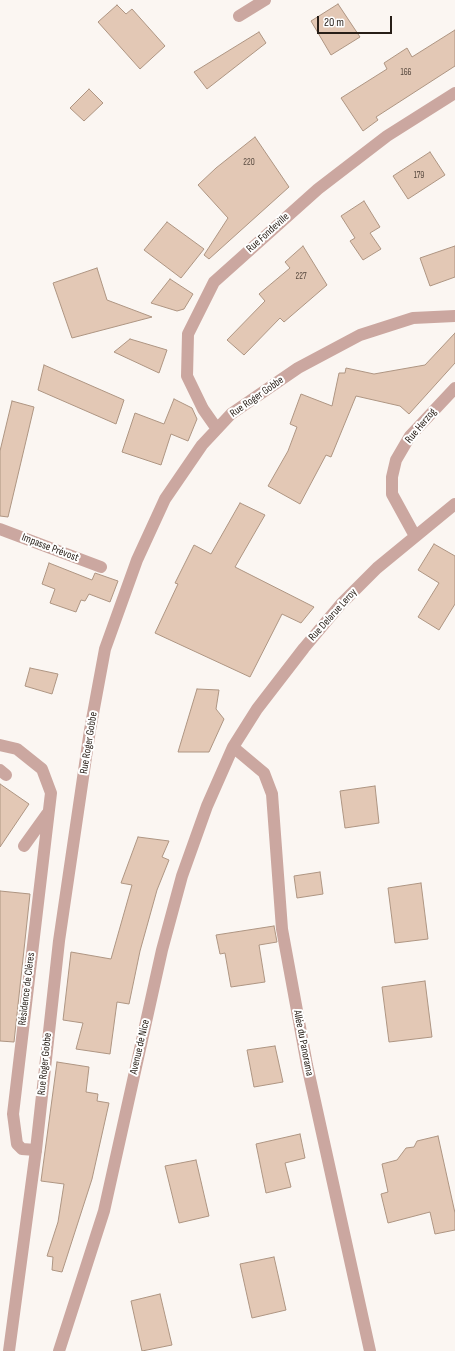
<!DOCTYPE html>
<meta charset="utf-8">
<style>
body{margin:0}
#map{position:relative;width:455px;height:1351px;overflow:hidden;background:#fbf6f2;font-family:"Sofia Sans Condensed",sans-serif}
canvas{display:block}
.scale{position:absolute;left:317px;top:16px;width:75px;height:18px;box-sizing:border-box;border:2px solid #271e17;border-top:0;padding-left:5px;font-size:12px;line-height:14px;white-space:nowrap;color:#271e17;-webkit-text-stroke:3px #fff;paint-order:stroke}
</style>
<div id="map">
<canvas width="455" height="1351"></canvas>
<div class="scale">20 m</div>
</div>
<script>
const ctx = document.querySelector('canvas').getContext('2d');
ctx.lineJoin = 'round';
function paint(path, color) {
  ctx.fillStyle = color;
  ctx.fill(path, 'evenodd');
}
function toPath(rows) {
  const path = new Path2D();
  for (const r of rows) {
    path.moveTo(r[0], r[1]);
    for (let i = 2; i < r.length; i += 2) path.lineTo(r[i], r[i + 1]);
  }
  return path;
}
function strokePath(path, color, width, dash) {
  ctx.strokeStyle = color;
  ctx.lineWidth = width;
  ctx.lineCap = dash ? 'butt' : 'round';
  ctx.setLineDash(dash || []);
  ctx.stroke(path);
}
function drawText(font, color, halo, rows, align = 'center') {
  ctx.font = font + ' "Sofia Sans Condensed",sans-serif';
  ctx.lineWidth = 4;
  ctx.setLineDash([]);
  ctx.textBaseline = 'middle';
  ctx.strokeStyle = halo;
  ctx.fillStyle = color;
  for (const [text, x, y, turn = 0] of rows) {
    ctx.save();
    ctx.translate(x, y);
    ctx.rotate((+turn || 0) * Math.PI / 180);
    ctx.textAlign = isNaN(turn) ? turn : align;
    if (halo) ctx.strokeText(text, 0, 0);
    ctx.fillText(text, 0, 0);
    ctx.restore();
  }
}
const building = toPath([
 [338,4,360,37,331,55,311,21,338,4],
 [117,5,126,14,132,9,165,46,140,69,98,22,117,5],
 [455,30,455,66,376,117,378,120,363,131,341,98,387,69,384,63,407,48,412,57,455,30],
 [259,32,266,43,207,89,194,72,259,32],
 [89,89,103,103,84,121,70,108,89,89],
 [255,137,289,187,209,259,204,255,228,218,198,185,216,168,255,137],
 [430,152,445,175,408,199,393,176,430,152],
 [364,201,380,227,370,233,381,249,363,260,350,241,355,238,341,216,364,201],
 [167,222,204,249,181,278,144,250,167,222],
 [303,246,327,285,284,322,280,318,244,355,227,340,265,301,259,294,290,268,285,262,303,246],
 [455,246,455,277,430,286,420,258,455,246],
 [97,268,107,300,152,317,72,338,53,283,97,268],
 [170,279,193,294,184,309,177,311,151,303,170,279],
 [455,333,455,363,409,414,400,406,356,396,331,457,326,455,300,504,268,486,288,451,297,427,290,424,301,394,332,406,339,373,345,373,346,368,374,374,425,365,455,333],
 [130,339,167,350,159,373,114,352,130,339],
 [44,365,124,400,116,424,38,390,44,365],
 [174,399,192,408,197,419,188,441,171,434,161,465,122,452,135,413,164,424,174,399],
 [12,401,34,407,8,517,0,516,0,451,12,401],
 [240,503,265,515,235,567,314,607,301,623,282,614,250,677,155,633,178,584,175,583,194,545,211,554,240,503],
 [434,544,455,556,455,604,439,630,418,617,439,583,418,570,434,544],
 [49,563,92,580,95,573,118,581,110,602,89,594,85,601,81,600,76,612,50,603,55,589,42,584,49,563],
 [30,668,58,674,52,694,25,686,30,668],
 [197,689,219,690,216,709,224,719,209,752,178,752,197,689],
 [0,784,29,804,0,847,0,784],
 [375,786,379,823,345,828,340,791,375,786],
 [138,837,169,841,162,857,169,860,157,890,140,951,129,1004,117,1002,110,1054,76,1049,83,1023,63,1020,71,952,111,959,132,885,121,883,138,837],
 [320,872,323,894,297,898,294,876,320,872],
 [421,883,428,939,395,943,388,888,421,883],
 [0,891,30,894,14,1042,0,1041,0,891],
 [274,926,277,942,259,945,265,982,231,987,225,953,220,954,216,935,274,926],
 [425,981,432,1037,389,1042,382,987,425,981],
 [275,1046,283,1082,254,1087,247,1050,275,1046],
 [57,1062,89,1067,86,1092,98,1094,97,1101,109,1103,92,1179,62,1272,52,1270,53,1257,47,1256,58,1222,64,1184,41,1181,57,1062],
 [300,1134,305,1158,285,1163,291,1187,266,1193,256,1144,300,1134],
 [438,1136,455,1213,455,1230,435,1234,430,1212,388,1223,381,1194,388,1192,382,1164,397,1160,406,1148,414,1147,417,1141,438,1136],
 [196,1160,209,1216,179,1223,165,1166,196,1160],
 [274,1257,286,1310,252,1318,240,1264,274,1257],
 [160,1294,172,1345,142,1351,131,1301,160,1294]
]);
const service = toPath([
 [0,745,17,749,42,769,51,793,13,1114,17,1144,22,1149,36,1150],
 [0,770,6,775],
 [24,846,47,814]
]);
const minor = toPath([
 [239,16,265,0],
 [217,429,203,409,187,376,188,334,214,282,318,189,387,136,455,93],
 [0,529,101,567],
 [415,536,392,494,392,477,396,460,410,436,455,388],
 [233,747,264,773,272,794,282,929,307,1065,370,1351],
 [9,1351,36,1150,59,941,90,730,105,649,137,560,165,499,202,445,231,414,298,368,360,335,413,318,455,316],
 [59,1351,104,1211,162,950,182,876,207,806,233,747,257,709,304,648,341,604,377,568,455,504]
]);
const numberNames = [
 ["166",406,73],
 ["220",249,163],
 ["179",419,176],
 ["227",301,277]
];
const streetNames = [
 ["Rue Fondeville",268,233,-42],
 ["Rue Roger Gobbe",257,397,-35],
 ["Rue Herzog",421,426,-50],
 ["Impasse Prévost",50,548,21],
 ["Rue Delarue Leroy",333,615,-48],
 ["Rue Roger Gobbe",89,743,-81],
 ["Résidence de Clères",27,989,-83],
 ["Allée du Panorama",303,1043,79],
 ["Avenue de Nice",140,1047,-77],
 ["Rue Roger Gobbe",45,1064,-84]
];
paint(building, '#e3c8b5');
strokePath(building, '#ae9582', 1);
strokePath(service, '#cba7a0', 12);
strokePath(minor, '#cba7a0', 12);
drawText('9px', '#56483e', null, numberNames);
drawText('11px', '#271e17', '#fff', streetNames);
</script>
